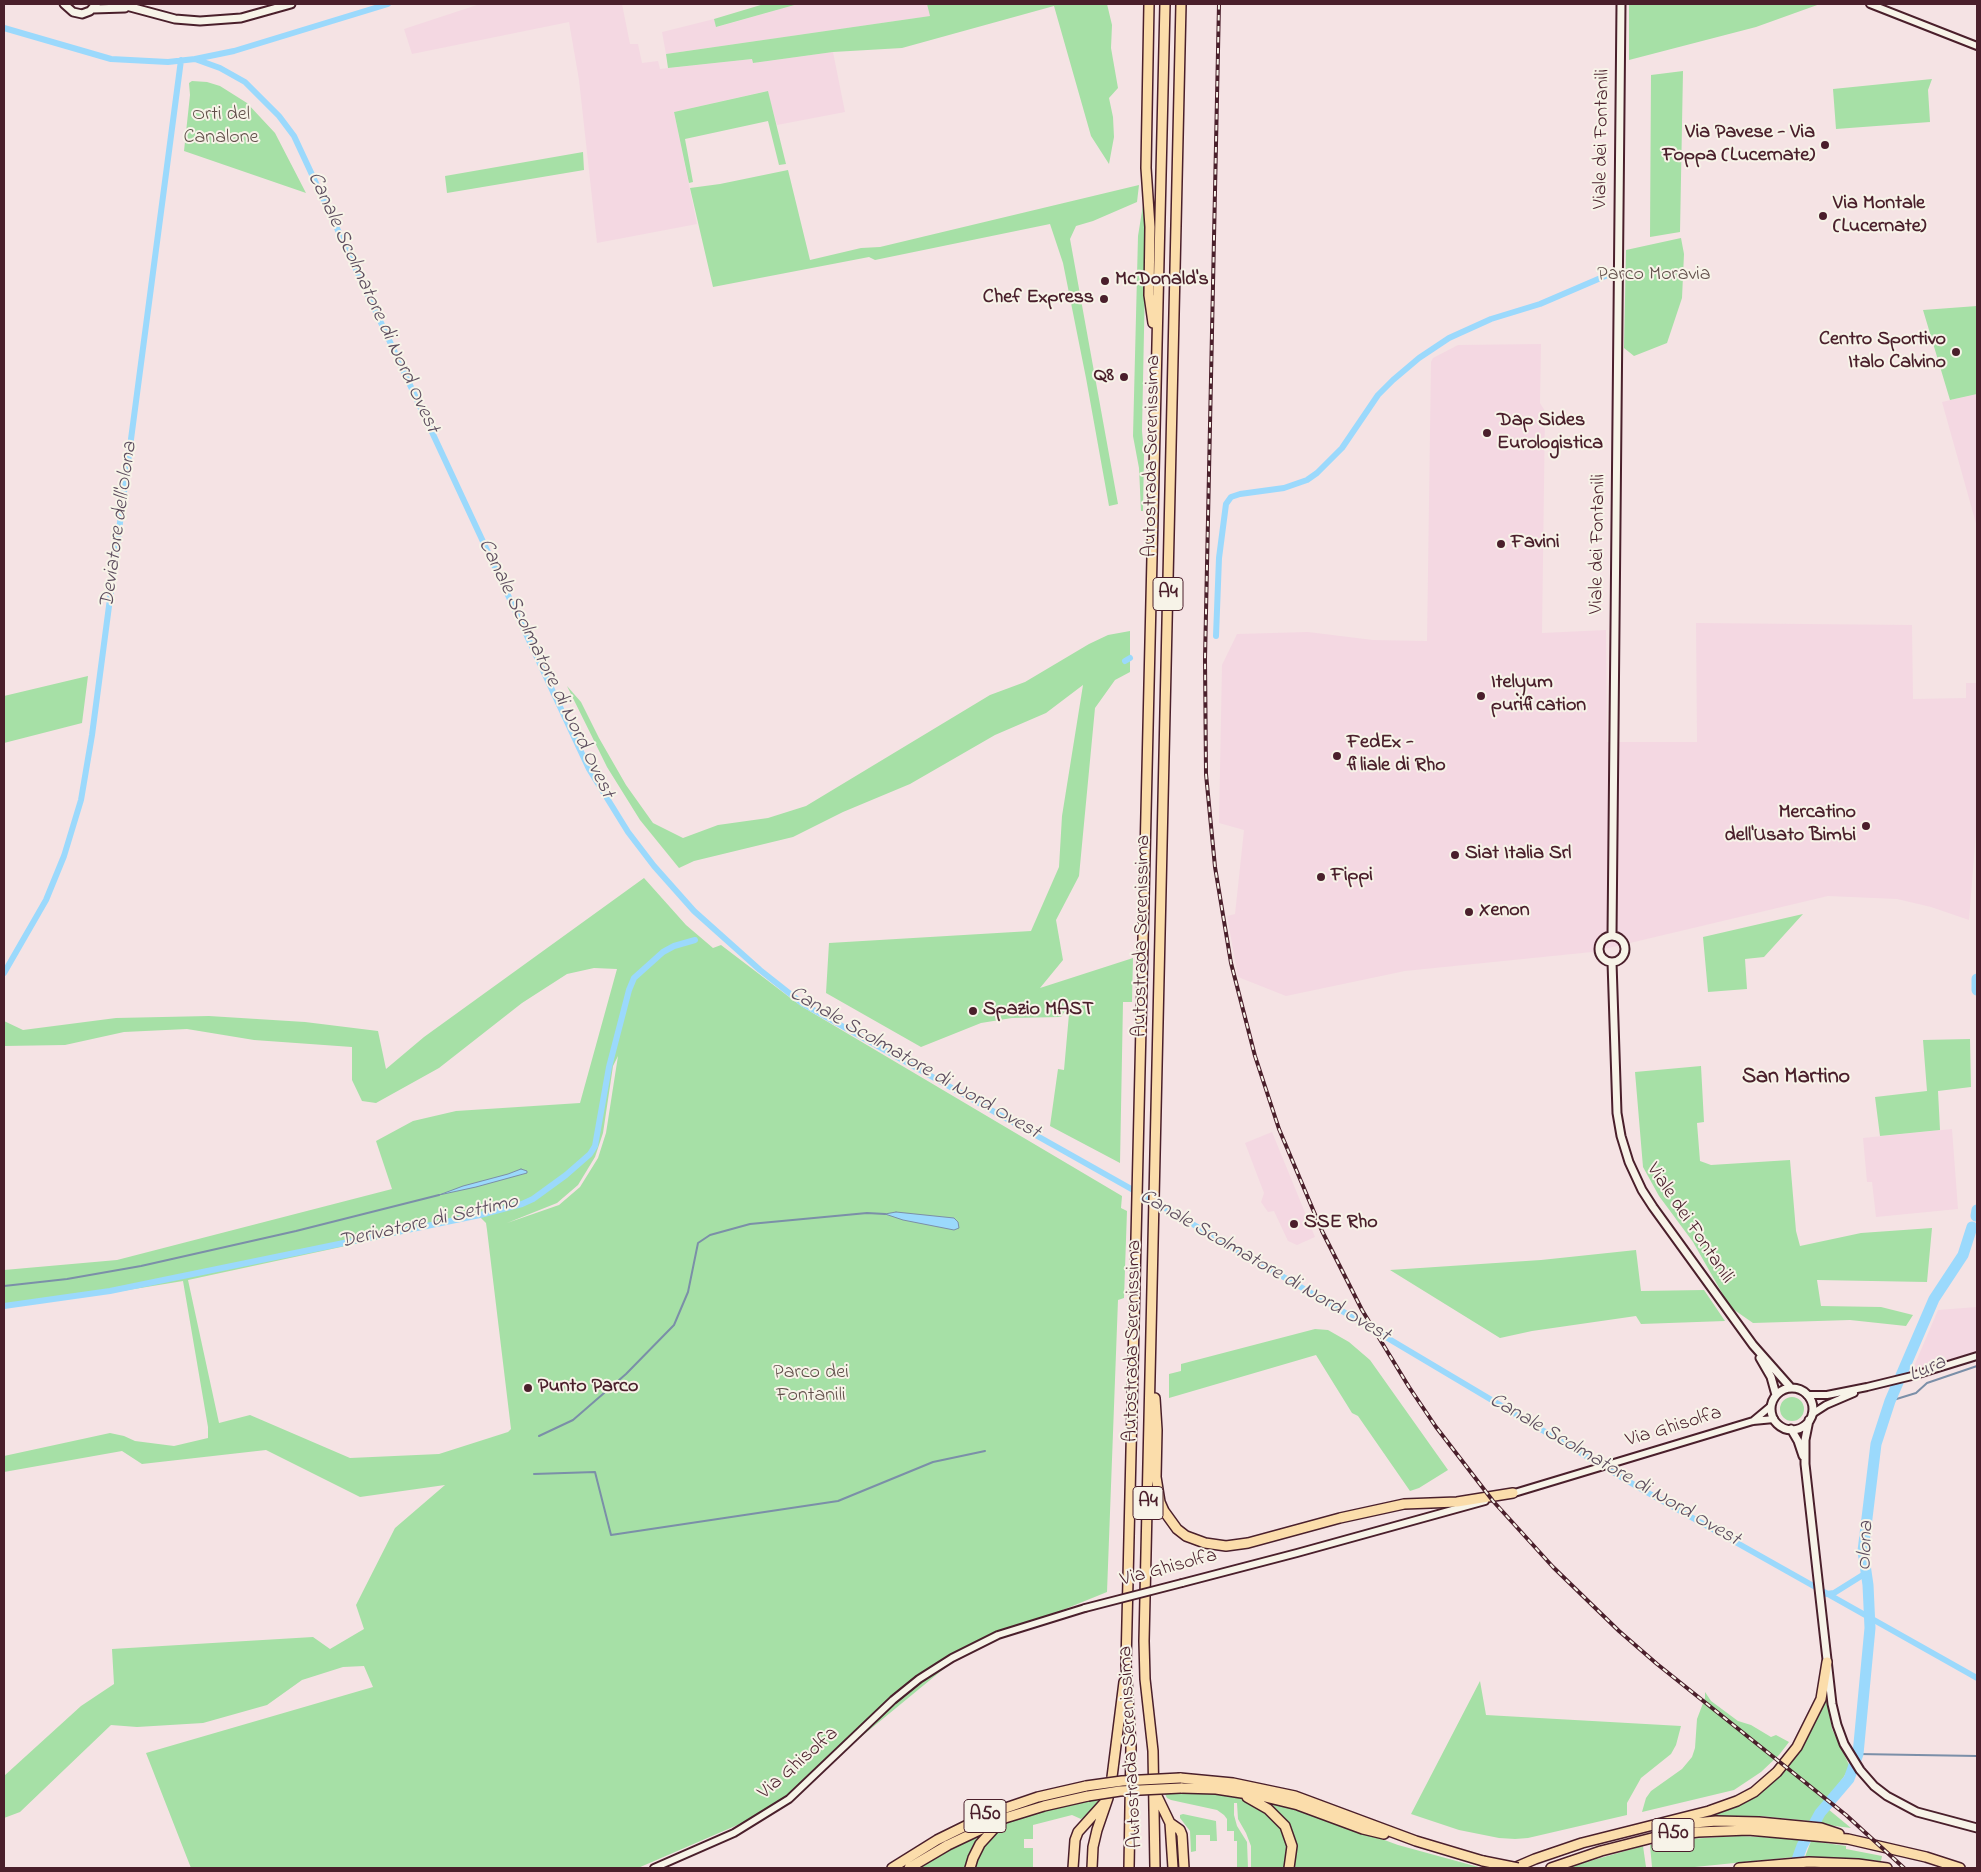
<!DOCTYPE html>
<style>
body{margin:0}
#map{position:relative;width:1981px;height:1872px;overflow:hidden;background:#f5e3e4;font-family:"Indie Flower",sans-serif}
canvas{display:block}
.frame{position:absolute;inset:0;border:5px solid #4a1f2b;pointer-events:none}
</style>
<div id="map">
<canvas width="1981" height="1872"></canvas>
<div class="frame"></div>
</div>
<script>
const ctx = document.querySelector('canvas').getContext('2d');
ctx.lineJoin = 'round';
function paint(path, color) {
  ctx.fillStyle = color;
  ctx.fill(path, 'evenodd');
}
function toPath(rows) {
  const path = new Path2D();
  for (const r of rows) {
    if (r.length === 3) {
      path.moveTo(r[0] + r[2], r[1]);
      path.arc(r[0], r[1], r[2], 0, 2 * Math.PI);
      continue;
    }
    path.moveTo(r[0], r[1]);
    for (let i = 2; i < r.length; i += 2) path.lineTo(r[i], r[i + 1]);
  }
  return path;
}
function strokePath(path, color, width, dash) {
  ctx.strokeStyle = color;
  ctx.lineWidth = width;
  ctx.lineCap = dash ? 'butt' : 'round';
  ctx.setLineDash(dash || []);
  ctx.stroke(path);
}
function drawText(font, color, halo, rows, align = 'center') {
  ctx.font = font + ' "Indie Flower",sans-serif';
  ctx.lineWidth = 4;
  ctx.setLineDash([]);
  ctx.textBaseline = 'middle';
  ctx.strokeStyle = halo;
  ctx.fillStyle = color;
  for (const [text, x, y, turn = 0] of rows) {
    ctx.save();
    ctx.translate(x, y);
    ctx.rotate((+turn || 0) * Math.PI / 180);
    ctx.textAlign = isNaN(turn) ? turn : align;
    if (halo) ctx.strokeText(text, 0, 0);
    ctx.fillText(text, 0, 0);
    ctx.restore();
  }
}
const built = toPath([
 [480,4,622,4,630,44,638,44,642,63,658,61,660,69,752,59,753,63,833,52,845,112,777,125,767,91,674,112,697,224,597,243,579,80,569,22,412,54,404,29],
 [798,4,927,4,931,16,666,54,662,32,714,19,717,27],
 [1541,344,1540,403,1545,411,1542,633,1606,630,1607,742,1697,742,1696,623,1912,625,1913,699,1966,698,1966,683,1977,683,1977,820,1969,920,1931,907,1897,899,1828,896,1592,952,1405,971,1286,996,1238,977,1227,916,1235,914,1244,830,1219,823,1222,665,1237,634,1308,632,1373,640,1427,641,1431,362,1433,358,1458,345],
 [1977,394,1977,527,1942,402],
 [1952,1129,1958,1209,1876,1217,1872,1182,1867,1182,1863,1138],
 [1272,1132,1315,1237,1297,1245,1288,1241,1274,1211,1268,1212,1261,1202,1264,1193,1245,1143],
 [1977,1307,1977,1351,1912,1371,1938,1310]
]);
const green = toPath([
 [764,4,798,4,716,27,714,19],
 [927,4,1107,4,1112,25,1111,48,1118,88,1109,98,1113,117,1114,137,1109,164,1091,136,1054,6,902,48,833,52,753,63,752,59,668,68,666,54,930,16],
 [1629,4,1820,4,1756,27,1629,60],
 [1683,71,1680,232,1650,237,1651,75],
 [1932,79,1928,90,1930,122,1836,129,1833,89],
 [192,81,207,82,220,86,247,103,275,133,306,193,184,151,190,95,189,83],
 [768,91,786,164,779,165,768,121,685,139,693,182,689,183,674,112],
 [583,152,584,170,447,193,445,176],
 [788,170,810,260,861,248,880,247,1139,185,1137,202,1093,221,1076,226,1070,239,1118,504,1109,506,1086,378,1063,263,1050,224,875,260,869,257,713,287,690,188,720,184],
 [1143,205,1145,206,1146,232,1142,431,1144,453,1143,511,1141,511,1139,468,1133,436,1138,236],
 [1681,238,1684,254,1682,298,1667,343,1634,356,1624,348,1626,250],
 [1977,306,1977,394,1950,400,1923,310],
 [1130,631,1130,672,1115,680,1095,708,1079,876,1056,920,1063,960,1040,988,1133,958,1132,1002,1123,1002,1120,1163,1050,1126,1058,1069,1064,1070,1070,1003,1061,1017,1012,1018,981,1023,921,1047,826,993,829,943,1031,931,1059,867,1062,816,1083,685,1046,713,995,735,910,784,843,812,793,837,694,861,679,868,640,820,607,767,567,686,581,702,599,738,626,785,653,823,683,838,718,825,768,818,806,806,990,695,1025,682,1089,644,1108,635],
 [88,676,82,723,4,743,4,696],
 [644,878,686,925,713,948,721,945,801,1006,1122,1196,1121,1208,1127,1211,1124,1298,1118,1300,1107,1592,969,1648,772,1810,638,1868,191,1868,146,1753,373,1687,364,1666,343,1667,302,1680,267,1705,203,1723,137,1727,111,1725,20,1812,4,1818,4,1776,81,1706,114,1684,112,1649,313,1637,330,1649,364,1629,356,1605,395,1528,445,1485,360,1497,266,1450,142,1464,122,1451,4,1472,4,1456,110,1433,124,1436,135,1441,174,1446,208,1438,208,1427,183,1281,110,1293,4,1308,4,1270,117,1260,392,1189,376,1141,413,1121,456,1111,580,1103,617,969,594,968,567,974,522,1003,439,1068,376,1103,362,1101,352,1080,352,1047,254,1040,187,1029,124,1032,65,1045,4,1046,4,1021,23,1030,116,1018,209,1016,305,1022,378,1031,386,1069,424,1037],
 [618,1056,606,1133,598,1158,580,1187,559,1205,507,1223,557,1203,578,1185,595,1157,603,1133,613,1066],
 [480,1217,486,1223,487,1230,511,1429,508,1432,439,1454,350,1458,250,1415,219,1423,188,1280],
 [1803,914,1764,957,1745,959,1747,989,1708,992,1703,937],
 [1970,1039,1971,1087,1938,1091,1940,1130,1880,1136,1875,1097,1927,1091,1923,1040],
 [1701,1066,1704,1122,1697,1123,1700,1161,1711,1165,1790,1160,1796,1231,1800,1246,1861,1233,1932,1228,1927,1282,1817,1280,1821,1306,1881,1307,1913,1315,1906,1326,1850,1320,1753,1323,1730,1307,1693,1242,1659,1196,1643,1167,1635,1072],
 [1636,1250,1641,1291,1704,1290,1725,1321,1641,1324,1636,1316,1532,1331,1500,1338,1390,1270,1541,1260],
 [1315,1329,1328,1330,1349,1342,1370,1360,1448,1470,1419,1488,1410,1491,1358,1416,1352,1413,1316,1355,1169,1398,1169,1374,1181,1371,1181,1364],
 [1792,1409,12],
 [1480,1681,1486,1715,1681,1726,1676,1745,1671,1754,1641,1778,1627,1803,1627,1815,1528,1838,1515,1839,1499,1838,1459,1830,1411,1814],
 [1705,1692,1711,1701,1738,1721,1751,1725,1771,1737,1776,1735,1789,1742,1779,1755,1761,1772,1734,1790,1642,1812,1646,1798,1651,1791,1682,1769,1692,1757,1695,1748,1697,1719,1705,1698],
 [1826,1694,1832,1729,1850,1767,1843,1778,1810,1821,1761,1816,1698,1819,1770,1783],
 [1164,1792,1223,1793,1248,1801,1269,1814,1283,1828,1289,1847,1286,1868,1251,1868,1251,1846,1246,1833,1238,1819,1237,1803,1234,1803,1234,1815,1237,1826,1247,1842,1248,1868,1237,1868,1237,1841,1234,1841,1234,1831,1227,1831,1227,1819,1224,1815,1217,1810,1171,1800,1167,1798],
 [1100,1797,1095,1808,1081,1819,1072,1815,1033,1825,1033,1839,1024,1839,1024,1848,1033,1848,1033,1868,973,1868,976,1859,985,1843,1008,1823,1025,1815],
 [1266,1801,1281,1804,1330,1820,1398,1845,1482,1868,1293,1868,1296,1850,1292,1833,1287,1824,1265,1803],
 [1828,1809,1851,1828,1819,1824],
 [1183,1814,1216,1821,1217,1841,1210,1841,1210,1835,1196,1835,1196,1851,1191,1852,1190,1831,1180,1818,1180,1815],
 [988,1828,967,1868,914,1868],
 [1739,1836,1801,1839,1794,1857,1685,1868,1565,1868,1643,1846,1646,1867,1652,1867,1650,1845,1671,1840],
 [1811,1841,1846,1846,1846,1849,1882,1856,1881,1861,1805,1857]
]);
const water = toPath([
 [521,1169,527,1171,527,1173,476,1187,439,1195,463,1186,508,1174,521,1169],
 [896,1212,954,1218,958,1222,959,1228,954,1230,903,1220,885,1214,896,1212]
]);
const stream = toPath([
 [4,1286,67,1279,141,1266,296,1231,439,1195],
 [1890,1401,1916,1393,1927,1383,1977,1366],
 [539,1436,573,1420,626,1374,674,1325,688,1292,698,1243,710,1235,750,1224,867,1213,885,1214],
 [534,1474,595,1472,611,1535,838,1501,933,1462,985,1451],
 [1858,1754,1977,1756]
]);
const canal = toPath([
 [4,28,111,59,168,62,195,59,220,68,245,82,279,116,294,136,589,769,628,832,654,866,694,911,760,970,803,1004,1158,1204,1342,1311,1643,1490,1977,1678],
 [195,59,234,51,388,4],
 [1216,636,1219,558,1226,504,1231,497,1240,494,1284,488,1307,480,1317,473,1342,448,1378,395,1393,380,1419,358,1449,338,1491,319,1540,304,1610,274],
 [1125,661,1130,658],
 [4,973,46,900,64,856,81,800,92,735,181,60],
 [4,1306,110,1291,480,1215,522,1204,533,1199,566,1175,590,1154,595,1146,609,1067,629,990,634,978,663,952,674,946,695,940],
 [1827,1594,1834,1593,1866,1573]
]);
const river = toPath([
 [1977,979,1977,990],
 [1976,1216,1977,1210],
 [1794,1868,1802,1846,1820,1813,1849,1779,1858,1754,1870,1628,1868,1585,1863,1551,1876,1444,1890,1401,1934,1299,1963,1255,1972,1227]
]);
const tertiary = toPath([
 [1870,4,1977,46],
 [1807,1395,1827,1395,1867,1387,1912,1376,1977,1356],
 [1812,1414,1826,1405,1854,1393],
 [1753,1421,1771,1406],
 [1511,1494,1753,1421,1774,1419],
 [1182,1583,1297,1553,1485,1501],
 [654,1868,734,1833,789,1799,893,1700,919,1679,952,1658,998,1635,1085,1608]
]);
const secondary = toPath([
 [64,4,73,12,82,14,90,11,96,4],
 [119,4,175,19,200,21,241,18,291,4],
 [93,9,125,8],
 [1612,935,1621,4],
 [1612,949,13],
 [1612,962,1617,1113,1621,1136,1629,1162,1642,1190,1653,1207,1753,1345,1791,1388],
 [1760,1358,1771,1377,1776,1395],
 [1792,1409,21],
 [1809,1420,1805,1440,1805,1464,1832,1704,1837,1725,1844,1744,1860,1770,1874,1786,1887,1796,1917,1812,1977,1828],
 [1791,1429,1798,1441,1803,1456]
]);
const motorway = toPath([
 [1149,4,1146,168,1150,227,1149,295,1153,323],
 [1155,1398,1157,1430,1156,1477,1160,1502,1164,1511,1177,1529,1186,1536,1205,1543,1226,1546,1248,1543,1340,1518,1404,1504,1457,1502,1513,1493],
 [1180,1778,1233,1783,1295,1796,1416,1841,1483,1861],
 [1181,1788,1216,1789,1261,1796,1298,1805,1363,1829,1384,1834],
 [1156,1794,1170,1823,1173,1868],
 [1247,1797,1268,1809,1285,1826,1292,1846,1289,1868],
 [1170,1823,1180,1830,1182,1835,1184,1868],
 [1673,1825,1716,1821,1759,1822,1821,1828,1839,1834],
 [892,1868,937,1840,994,1812,1038,1797,1086,1786],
 [909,1868,948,1845,1005,1818,1044,1806,1088,1796],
 [970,1868,973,1858,980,1844,1001,1821],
 [1073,1868,1075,1840,1078,1832,1105,1802],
 [1092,1868,1093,1847,1097,1830,1108,1798,1112,1777,1124,1682],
 [1129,1868,1131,1747,1126,1664,1165,4],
 [1155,1868,1153,1751,1145,1679,1144,1641,1181,4],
 [1514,1868,1535,1859,1582,1843,1709,1811,1737,1801,1754,1792,1777,1772,1797,1747,1821,1699,1827,1662],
 [1551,1868,1601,1851,1652,1838,1698,1832,1748,1830,1848,1839,1926,1857,1960,1868],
 [1739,1868,1809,1862,1858,1864,1887,1868]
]);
const rail = toPath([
 [1219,4,1205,659,1206,774,1215,867,1231,963,1255,1056,1279,1129,1322,1231,1362,1310,1409,1387,1436,1427,1493,1501,1553,1567,1619,1631,1657,1664,1846,1815,1904,1868]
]);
const tertiaryBridge = toPath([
 [1085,1608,1182,1583]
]);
const motorwayBridge = toPath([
 [1086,1786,1122,1781,1180,1778],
 [1088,1796,1120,1791,1181,1788],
 [1483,1861,1518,1868]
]);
const markers = [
 [1825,145,5,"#4a1f2b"],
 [1823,216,5,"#4a1f2b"],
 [1105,281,5,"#4a1f2b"],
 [1104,299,5,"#4a1f2b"],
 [1956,352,5,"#4a1f2b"],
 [1124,377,5,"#4a1f2b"],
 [1487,433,5,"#4a1f2b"],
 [1501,544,5,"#4a1f2b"],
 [1481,696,5,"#4a1f2b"],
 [1337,756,5,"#4a1f2b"],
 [1866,826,5,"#4a1f2b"],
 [1455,855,5,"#4a1f2b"],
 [1321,877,5,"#4a1f2b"],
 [1469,912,5,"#4a1f2b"],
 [973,1011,5,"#4a1f2b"],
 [1294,1224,5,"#4a1f2b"],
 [528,1388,5,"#4a1f2b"]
];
const shields = [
 [1168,594,30],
 [1148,1503,30],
 [985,1816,42],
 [1673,1835,42]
];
const shieldNames = [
 ["A4",1168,594],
 ["A4",1148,1503],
 ["A50",985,1816],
 ["A50",1673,1835]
];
const parkNames = [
 ["Orti del",221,116],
 ["Canalone",221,139],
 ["Parco Moravia",1654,276],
 ["Parco dei",811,1374],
 ["Fontanili",811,1397]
];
const poiNames = [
 ["Via Pavese - Via",1815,134,"right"],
 ["Foppa (Lucernate)",1815,157,"right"],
 ["Via Montale",1833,205],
 ["(Lucernate)",1833,228],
 ["McDonald's",1115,281],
 ["Chef Express",1094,299,"right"],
 ["Centro Sportivo",1946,341,"right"],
 ["Italo Calvino",1946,364,"right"],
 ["Q8",1114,377,"right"],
 ["Dap Sides",1497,422],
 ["Eurologistica",1497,445],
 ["Favini",1511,544],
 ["Itelyum",1491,684],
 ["purification",1491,707],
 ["FedEx -",1347,744],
 ["filiale di Rho",1347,767],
 ["Mercatino",1856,814,"right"],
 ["dell'Usato Bimbi",1856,837,"right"],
 ["Siat Italia Srl",1465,855],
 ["Fippi",1331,877],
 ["Xenon",1479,912],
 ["Spazio MAST",983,1011],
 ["SSE Rho",1304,1224],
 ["Punto Parco",538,1388]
];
const streetNames = [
 ["Viale dei Fontanili",1603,139,-89],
 ["Autostrada Serenissima",1153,456,-89],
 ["Viale dei Fontanili",1599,544,-89],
 ["Autostrada Serenissima",1143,936,-89],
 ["Viale dei Fontanili",1689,1224,56],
 ["Autostrada Serenissima",1134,1341,-89],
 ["Via Ghisolfa",1674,1428,-17],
 ["Via Ghisolfa",1169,1569,-15],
 ["Autostrada Serenissima",1132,1747,-93],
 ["Via Ghisolfa",799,1764,-41]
];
const waterNames = [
 ["Canale Scolmatore di Nord Ovest",372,303,65],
 ["Deviatore dell'Olona",120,525,-82],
 ["Canale Scolmatore di Nord Ovest",545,669,64],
 ["Canale Scolmatore di Nord Ovest",914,1064,30],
 ["Derivatore di Settimo",429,1223,-13],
 ["Canale Scolmatore di Nord Ovest",1264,1267,30],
 ["Lura",1928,1370,-24],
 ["Canale Scolmatore di Nord Ovest",1614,1471,30],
 ["Olona",1867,1546,-88]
];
const quarterNames = [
 ["San Martino",1796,1078]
];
paint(built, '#f4d8e2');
paint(green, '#a6e0a6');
paint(water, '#9bd9fc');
strokePath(water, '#7b8fa8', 1);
strokePath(stream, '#7b8fa8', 2);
strokePath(canal, '#9bd9fc', 6);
strokePath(river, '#9bd9fc', 11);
strokePath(tertiary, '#4a1f2b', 10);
strokePath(secondary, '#4a1f2b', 11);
strokePath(motorway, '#4a1f2b', 12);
strokePath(tertiary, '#f7f3e8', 6);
strokePath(secondary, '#f7f3e8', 7);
strokePath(motorway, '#fbddab', 9);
strokePath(rail, '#4a1f2b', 4);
strokePath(rail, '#f7f3e8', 2, [5.5]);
strokePath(tertiaryBridge, '#4a1f2b', 10, []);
strokePath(motorwayBridge, '#4a1f2b', 12, []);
strokePath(tertiaryBridge, '#f7f3e8', 6);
strokePath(motorwayBridge, '#fbddab', 9);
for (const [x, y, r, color] of markers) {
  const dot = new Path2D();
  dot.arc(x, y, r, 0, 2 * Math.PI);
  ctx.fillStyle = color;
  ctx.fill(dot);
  strokePath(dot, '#f7f3e8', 2);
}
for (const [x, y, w] of shields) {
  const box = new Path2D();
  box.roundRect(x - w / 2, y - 16.5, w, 33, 4);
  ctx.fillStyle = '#f7f3e8';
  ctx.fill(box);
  strokePath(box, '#4a1f2b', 1);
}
drawText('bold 19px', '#4a1f2b', null, shieldNames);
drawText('20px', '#614f4a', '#f7f3e8', parkNames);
drawText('bold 20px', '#4a1f2b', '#f7f3e8', poiNames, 'left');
drawText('20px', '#4a1f2b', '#f7f3e8', streetNames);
drawText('italic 21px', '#5e4e5f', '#f7f3e8', waterNames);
drawText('bold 22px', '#4a1f2b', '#f7f3e8', quarterNames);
</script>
